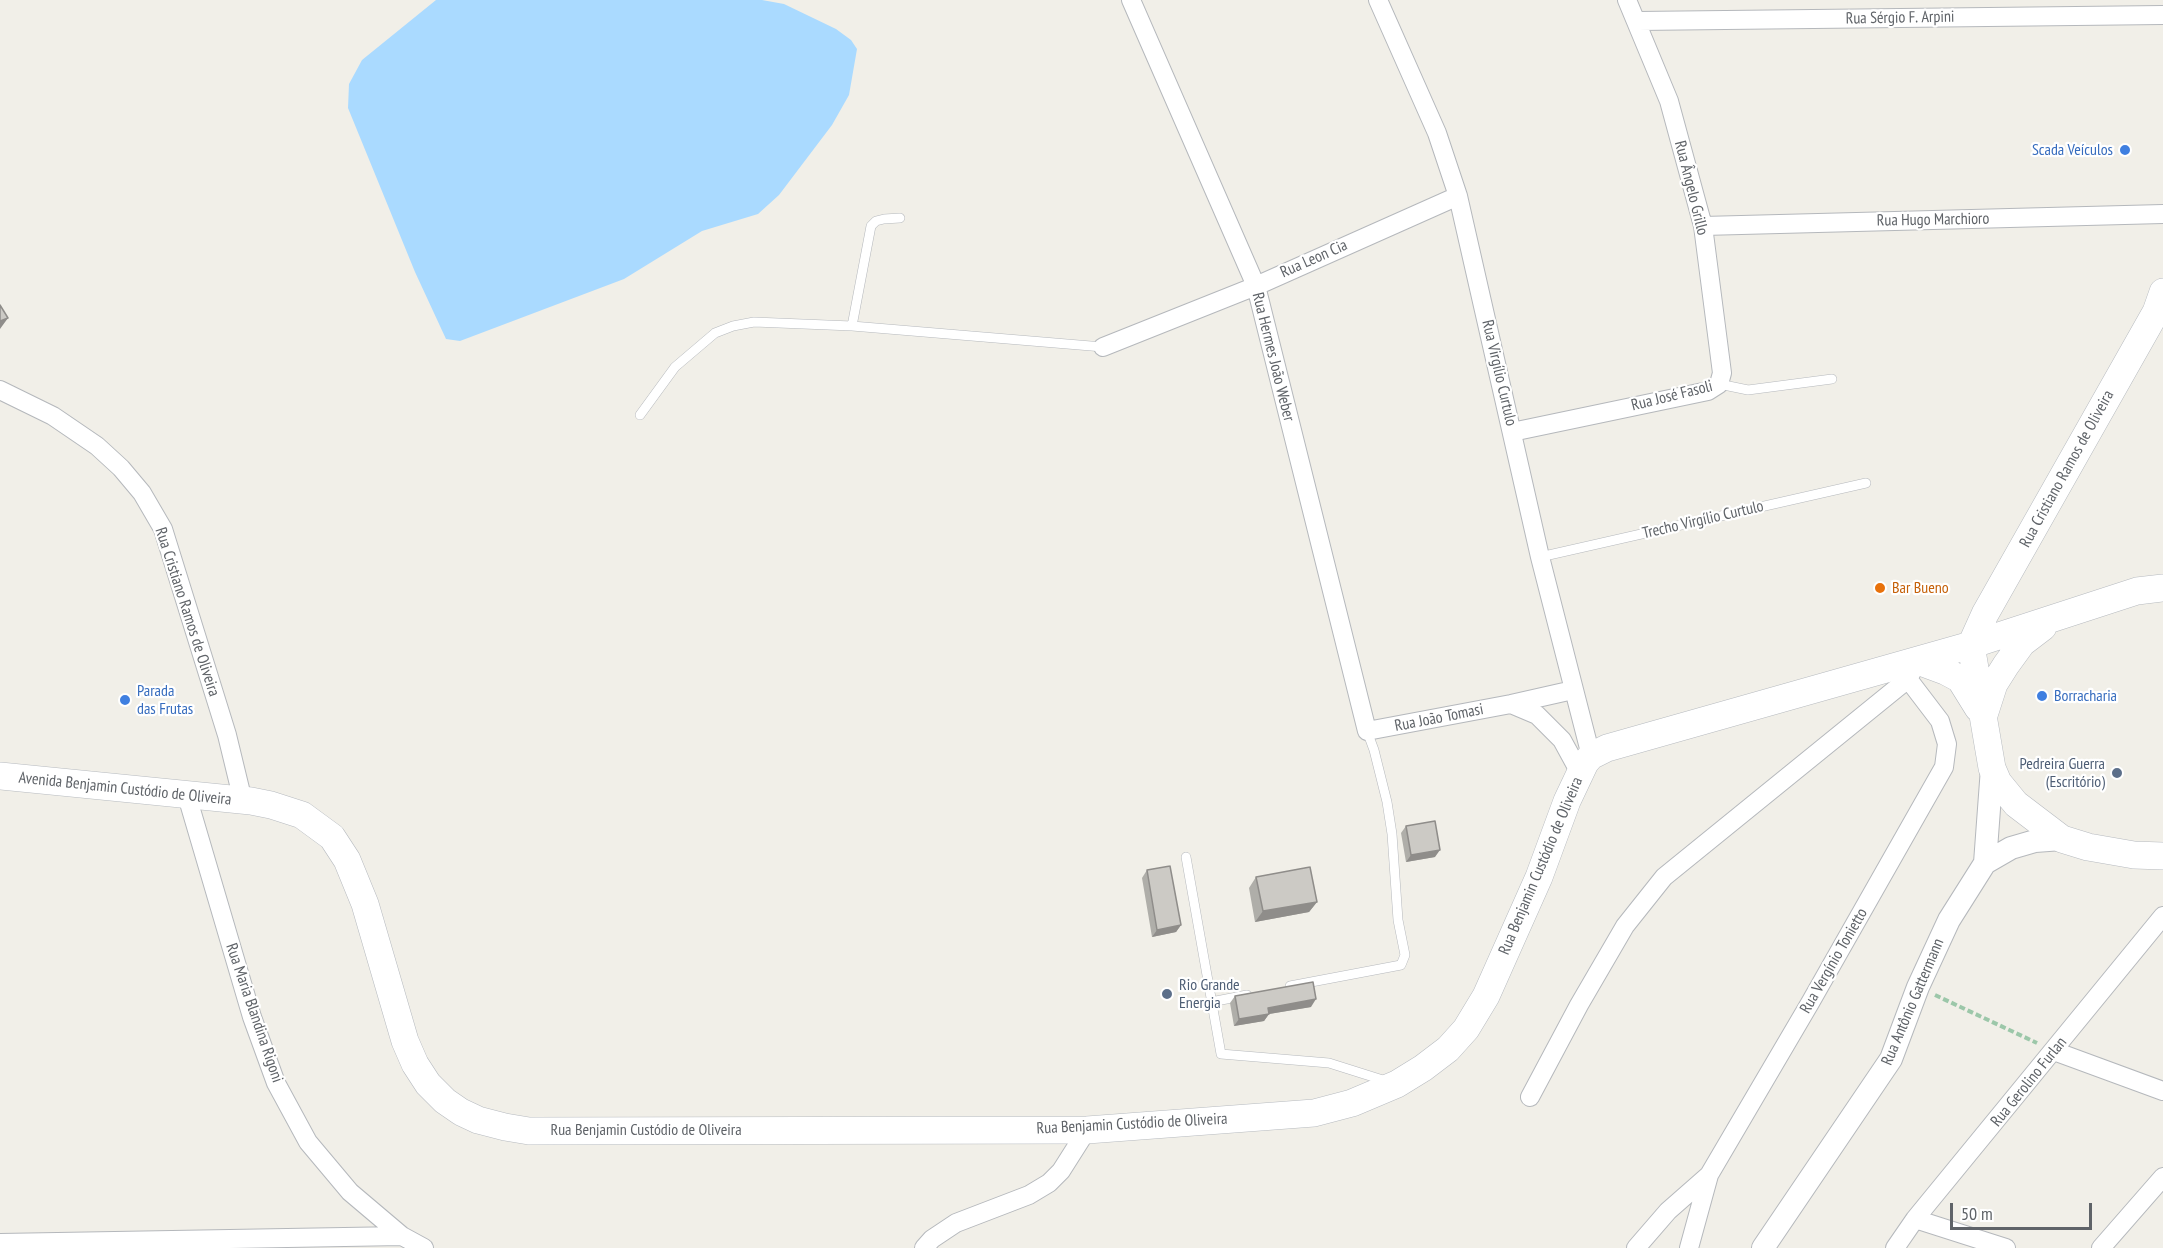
<!DOCTYPE html>
<html>
<head>
<meta charset="utf-8">
<style>
  body { margin:0 }
  #map { position:relative; width:2163px; height:1248px; overflow:hidden; background:#f1efe8; font-family:"PT Sans Narrow",sans-serif }
  canvas { display:block }
  .scale { position:absolute; left:1950px; top:1203px; width:142px; height:27px; box-sizing:border-box; border:3px solid #5f6368; border-top:0; padding-left:8px; font-size:18px; line-height:21px; white-space:nowrap; color:#5f6368; -webkit-text-stroke:4px #fff; paint-order:stroke }
</style>
</head>
<body>
<div id="map">
<canvas width="2163" height="1248"></canvas>
<div class="scale">50 m</div>
</div>
<script>
const g = document.querySelector('canvas').getContext('2d');
g.lineJoin = 'round';
function paint(path, color) { g.fillStyle = color; g.fill(path, 'evenodd'); }
const toPath = rows => new Path2D(rows.map(r => 'M' + r).join(''));
function stroke(path, color, width, dash) { g.strokeStyle = color; g.lineWidth = width; g.lineCap = dash ? 'butt' : 'round'; g.setLineDash(dash || []); g.stroke(path); }
function drawText(font, color, halo, rows, align = 'center') {
  g.font = font + ' "PT Sans Narrow",sans-serif'; g.lineWidth = 4.5; g.setLineDash([]); g.textBaseline = 'middle'; g.strokeStyle = halo; g.fillStyle = color; for (const [text, x, y, turn = 0] of rows) {
    g.save(); g.translate(x, y); g.rotate((+turn || 0) * Math.PI / 180); g.textAlign = isNaN(turn) ? turn : align; if (halo) g.strokeText(text, 0, 0); g.fillText(text, 0, 0); g.restore();
  }
}
const water = toPath([
  [436,0,762,0,784,4,836,29,851,40,857,49,849,95,832,125,779,195,758,214,702,231,624,279,460,341,446,339,415,272,348,108,349,84,362,60]
]);
const path = toPath([
  [1935,995,2037,1043]
]);
const service = toPath([
  [852,326,871,226,876,221,884,219,900,218],
  [1719,384,1748,390,1832,379],
  [640,415,675,367,715,333,733,326,754,322,852,326,1103,347],
  [1540,557,1866,483],
  [1186,857,1221,1054,1329,1063,1386,1081],
  [1290,986,1401,965,1405,955,1398,920,1392,834,1387,802,1374,750,1367,731],
  [1211,1002,1247,995]
]);
const minor = toPath([
  [1131,0,1256,286,1367,731,1511,704,1573,690],
  [1378,0,1437,133,1458,196,1540,557,1591,756],
  [1638,21,2163,15],
  [1703,226,2163,214],
  [1103,347,1256,286,1458,196],
  [0,390,53,416,97,446,121,468,142,493,163,529,227,735,243,801],
  [1512,432,1708,391,1719,384,1722,373,1703,226,1669,101,1627,0],
  [1511,704,1537,715,1562,740,1580,773],
  [187,796,252,1017,276,1083,308,1142,350,1192,402,1236,424,1248],
  [2054,1051,2163,1091],
  [1530,1097,1579,1005,1625,926,1664,877,1908,679,1913,670],
  [1915,1219,2006,1248],
  [0,1243,402,1236],
  [924,1248,932,1239,956,1223,1029,1195,1049,1183,1061,1171,1087,1130],
  [1636,1248,1668,1211,1709,1175],
  [1689,1248,1709,1175,1810,1003,1944,767,1947,744,1940,721,1908,679],
  [1895,1248,1915,1219,2163,916],
  [2101,1248,2163,1177]
]);
const tertiary = toPath([
  [1985,863,2011,848,2035,841,2062,839],
  [1763,1248,1891,1059,1918,987,1949,920,1985,863,1992,768]
]);
const secondary = toPath([
  [1971,645,1985,614,2156,312,2163,292],
  [1971,645,1992,768,1998,782,2016,804,2062,839,2088,847,2134,855,2163,856],
  [1918,661,1945,671,1960,679,1978,708],
  [1984,715,1994,684,2006,665,2022,643,2043,627],
  [0,776,251,801,271,805,302,815,332,837,347,860,365,904,405,1041,415,1064,428,1084,445,1101,461,1112,478,1120,505,1127,529,1131,1087,1130,1314,1113,1352,1103,1397,1084,1423,1068,1448,1049,1466,1029,1486,996,1539,877,1567,801,1585,763,1591,756,1607,748,1971,645,2137,591,2163,588]
]);
const wall = toPath([
  [1406,826,1435,857,1406,862,1401,833],
  [1147,870,1181,925,1176,932,1152,937,1142,878],
  [1256,877,1317,902,1309,912,1255,922,1249,888],
  [1235,996,1311,1007,1269,1014,1264,1021,1234,1026,1230,1003]
]);
const shadedWall = toPath([
  [8,318,0,329,0,321],
  [1440,850,1435,857,1406,862,1411,855],
  [1317,902,1309,912,1255,922,1263,911],
  [1181,925,1176,932,1152,937,1157,930],
  [1316,999,1311,1007,1269,1014,1264,1021,1234,1026,1239,1019,1268,1008]
]);
const building = toPath([
  [0,305,8,318,0,321,0,305],
  [1435,821,1440,850,1411,855,1406,826,1435,821],
  [1170,866,1181,925,1157,930,1147,870,1170,866],
  [1310,867,1317,902,1263,911,1256,877,1310,867],
  [1313,982,1316,999,1268,1008,1269,1014,1239,1019,1235,996,1313,982]
]);
const markers = [
  [2125,150,6,"#3f7fe0"],
  [1880,588,6,"#e8710a"],
  [2042,696,6,"#3f7fe0"],
  [125,700,6,"#3f7fe0"],
  [2117,773,6,"#5c6f8a"],
  [1167,994,6,"#5c6f8a"]
];
const streetNames = [
  ["Rua Sérgio F. Arpini",1900,18,-1],
  ["Rua Ângelo Grillo",1691,188,76],
  ["Rua Hugo Marchioro",1933,220,-1],
  ["Rua Leon Cia",1314,259,-24],
  ["Rua Hermes João Weber",1273,357,76],
  ["Rua Virgílio Curtulo",1499,373,77],
  ["Rua José Fasoli",1672,396,-14],
  ["Rua Cristiano Ramos de Oliveira",2067,469,-61],
  ["Trecho Virgílio Curtulo",1703,520,-13],
  ["Rua Cristiano Ramos de Oliveira",187,612,72],
  ["Rua João Tomasi",1439,718,-11],
  ["Avenida Benjamin Custódio de Oliveira",125,789,6],
  ["Rua Benjamin Custódio de Oliveira",1541,866,-67],
  ["Rua Vergínio Tonietto",1834,961,-60],
  ["Rua Antônio Gattermann",1913,1002,-67],
  ["Rua Maria Blandina Rigoni",254,1013,71],
  ["Rua Gerolino Furlan",2029,1082,-51],
  ["Rua Benjamin Custódio de Oliveira",1132,1124,-3],
  ["Rua Benjamin Custódio de Oliveira",646,1130]
];
const shopNames = [
  ["Scada Veículos",2113,150,"right"],
  ["Parada",137,691],
  ["das Frutas",137,709],
  ["Borracharia",2054,696]
];
const foodNames = [
  ["Bar Bueno",1892,588]
];
const serviceNames = [
  ["Pedreira Guerra",2105,764],
  ["(Escritório)",2105,782],
  ["Rio Grande",1179,985,"left"],
  ["Energia",1179,1003,"left"]
];
paint(water, '#aadaff');
stroke(service, '#b5b8bc', 10);
stroke(minor, '#b5b8bc', 20);
stroke(tertiary, '#b5b8bc', 24);
stroke(secondary, '#b6babf', 28);
stroke(path, '#9cc7a9', 4, [6, 3]);
stroke(service, '#fff', 9);
stroke(minor, '#fff', 18);
stroke(tertiary, '#fff', 22);
stroke(secondary, '#fff', 27);
paint(wall, '#afaea9');
paint(shadedWall, '#8f8d8a');
paint(building, '#cccac5');
stroke(building, '#8f8d8a', 1.5);
for (const [x, y, r, color] of markers) { const dot = new Path2D(); dot.arc(x, y, r, 0, 2 * Math.PI); g.fillStyle = color; g.fill(dot); stroke(dot, '#fff', 2); }
drawText('16px', '#5f6368', '#fff', streetNames);
drawText('16px', '#366cbe', '#fff', shopNames, 'left');
drawText('16px', '#c56008', '#fff', foodNames, 'left');
drawText('16px', '#4e5e75', '#fff', serviceNames, 'right');
</script>
</body>
</html>
